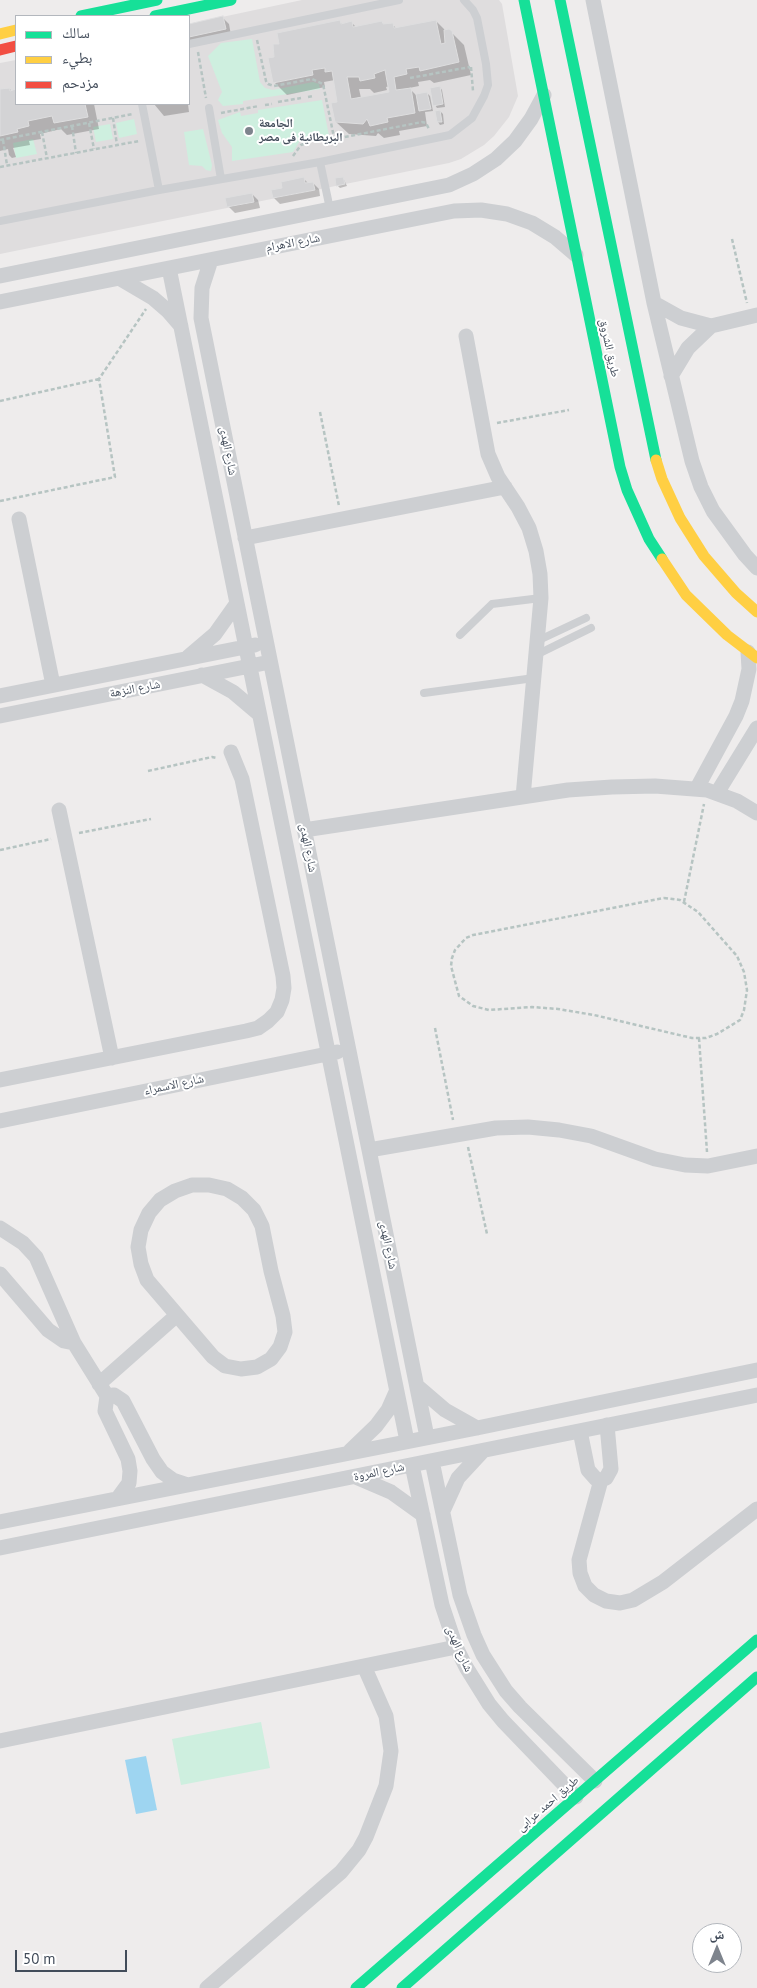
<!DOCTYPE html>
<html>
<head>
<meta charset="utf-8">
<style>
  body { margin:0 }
  #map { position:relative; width:757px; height:1988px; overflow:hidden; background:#eeecec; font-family:"PT Sans","Noto Naskh Arabic",sans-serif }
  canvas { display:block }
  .legend { position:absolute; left:15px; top:15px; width:175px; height:90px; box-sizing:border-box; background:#fff; border:1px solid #b3b7bd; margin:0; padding:6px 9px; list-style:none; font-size:15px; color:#424c5a }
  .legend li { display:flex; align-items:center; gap:10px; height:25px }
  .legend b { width:25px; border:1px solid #b3b7bd }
  .north { position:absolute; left:692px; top:1923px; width:50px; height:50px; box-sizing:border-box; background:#fff; border:1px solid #b3b7bd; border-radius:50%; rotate:0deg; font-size:14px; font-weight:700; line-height:20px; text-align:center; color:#424c5a }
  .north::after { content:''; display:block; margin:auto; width:18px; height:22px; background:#7e848d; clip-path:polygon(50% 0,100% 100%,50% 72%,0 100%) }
  .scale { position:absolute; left:15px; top:1950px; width:112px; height:22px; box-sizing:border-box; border:2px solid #424c5a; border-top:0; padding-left:6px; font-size:15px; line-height:18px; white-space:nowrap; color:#424c5a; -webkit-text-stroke:4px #fff; paint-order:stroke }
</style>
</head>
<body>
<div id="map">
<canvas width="757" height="1988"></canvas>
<ul class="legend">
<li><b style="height:6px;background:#16e098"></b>سالك</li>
<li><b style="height:6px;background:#ffcf43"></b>بطيء</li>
<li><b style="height:6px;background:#f24e42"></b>مزدحم</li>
</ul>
<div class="north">ش</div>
<div class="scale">50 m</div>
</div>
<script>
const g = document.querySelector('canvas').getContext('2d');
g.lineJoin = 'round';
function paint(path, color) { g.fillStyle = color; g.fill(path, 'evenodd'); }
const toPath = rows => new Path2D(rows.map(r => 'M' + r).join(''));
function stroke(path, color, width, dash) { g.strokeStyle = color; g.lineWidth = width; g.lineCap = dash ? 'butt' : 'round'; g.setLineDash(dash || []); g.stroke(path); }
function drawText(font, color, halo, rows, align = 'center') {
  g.font = font + ' "PT Sans","Noto Naskh Arabic",sans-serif'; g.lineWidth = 4; g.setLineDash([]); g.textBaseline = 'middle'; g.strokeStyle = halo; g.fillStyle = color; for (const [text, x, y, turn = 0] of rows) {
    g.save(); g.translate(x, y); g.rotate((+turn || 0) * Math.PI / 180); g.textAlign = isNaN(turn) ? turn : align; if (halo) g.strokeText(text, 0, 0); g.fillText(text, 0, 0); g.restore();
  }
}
const education = toPath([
  [302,0,499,0,502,4,518,96,509,117,494,136,484,145,461,159,449,163,0,254,0,63,16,60,16,104,189,104,189,24]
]);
const green = toPath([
  [252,39,260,82,265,88,273,90,313,82,319,84,320,89,243,101,243,104,223,106,218,100,222,92,208,56,221,43],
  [322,100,329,136,306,138,299,142,293,152,232,161,232,147,222,133,218,120,240,112,241,116,258,113,258,110],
  [134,119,137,134,119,138,116,123],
  [110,124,113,139,96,142,93,127],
  [203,129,212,165,211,171,206,170,202,166,189,165,184,132],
  [33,139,37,154,16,158,13,143],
  [261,1722,270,1768,181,1785,172,1739]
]);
const water = toPath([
  [146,1756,157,1810,136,1814,125,1760]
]);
const shadow = toPath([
  [223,18,229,24,231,35,189,41,189,25],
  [436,21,446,31,451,32,464,45,471,75,434,83,430,80,418,82,419,86,409,88,416,95,427,93,430,96,433,111,425,112,427,126,399,131,400,135,384,138,378,133,376,136,349,134,336,122,339,103,335,80,324,82,325,87,287,95,274,82,275,58,281,45,340,22,343,25,352,23,357,28,382,22,384,25,392,24,397,29],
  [390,86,391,93,361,98,359,89,370,89,374,93,387,90,386,87],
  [440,87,442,90,445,107,437,108,435,105],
  [10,89,12,91,16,91,16,104,94,104,99,129,67,135,61,129,40,134,41,139,29,141,30,145,13,148,16,157,12,158,9,155,8,149,0,151,0,91],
  [154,104,188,104,189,112,164,116],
  [440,111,443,114,444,124,440,125,438,122],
  [303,178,309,184,313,183,319,189,320,196,280,204,274,198,283,189],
  [343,178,347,186,340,188,337,185],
  [252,194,258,200,260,208,235,213,229,207]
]);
const building = toPath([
  [223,16,226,29,189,37,189,24,223,16],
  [340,20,341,24,352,21,353,27,382,21,383,24,393,23,394,28,436,20,441,44,445,43,444,30,449,29,452,31,459,62,420,71,419,67,406,69,407,74,394,77,396,90,411,88,415,113,387,118,388,122,370,126,367,119,363,124,335,122,331,103,337,102,332,71,325,72,325,68,312,70,313,75,273,83,268,58,274,57,273,44,279,44,277,33,340,20],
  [385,70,389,92,351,99,347,77,359,77,360,81,375,78,374,74,385,70],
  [440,86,443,104,433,106,430,88,440,86],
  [10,88,10,91,16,89,16,104,85,104,88,117,54,123,52,116,28,121,29,126,17,129,18,132,0,136,0,89,10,88],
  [427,92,431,109,419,111,416,94,427,92],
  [440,110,442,122,437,122,435,111,440,110],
  [304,177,305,183,313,182,315,190,273,198,271,190,282,188,281,182,304,177],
  [343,177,345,184,336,186,335,178,343,177],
  [252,193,254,202,227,207,225,198,252,193]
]);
const path = toPath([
  [257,40,266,81,268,84,274,86,312,79,323,84,336,147],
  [198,52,206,98],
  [471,67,473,91],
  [410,78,470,67],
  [308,97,313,96],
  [278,102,301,98],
  [265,105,272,104],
  [221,113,259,106],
  [113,118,117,145],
  [89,123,94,149],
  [72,126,76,153],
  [42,132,47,158],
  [0,140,133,114],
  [3,140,7,165],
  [293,156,301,145,314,140,335,139,422,122,426,123,429,129],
  [0,167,139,141],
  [732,239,747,303],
  [0,401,99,379],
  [320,412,339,506],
  [497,423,569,410],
  [0,501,115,477,99,379,146,309],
  [148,771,212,757,217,758],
  [79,833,151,819],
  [0,850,51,839],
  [664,898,680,900,698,912,737,956,744,972,747,990,744,1010,740,1020,717,1034,706,1038,692,1038,594,1015,558,1009,532,1007,489,1010,473,1006,459,996,451,966,452,958,455,950,466,938,473,935,664,898],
  [684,902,704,804],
  [435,1028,453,1120],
  [699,1038,707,1152],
  [468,1147,487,1234]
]);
const lane = toPath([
  [189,44,399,0],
  [142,104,159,190],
  [209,108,221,179],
  [320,162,330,209],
  [0,221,159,190,320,162,450,135,472,118,484,96,488,85,486,64,477,18,473,10,464,0],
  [460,635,492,604,541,598],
  [537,641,586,618],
  [536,655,591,628],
  [424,693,534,678]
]);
const street = toPath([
  [593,0,654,303,692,461,701,487,713,511,745,555,757,568],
  [211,260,202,288,201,318,427,1437],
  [169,268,407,1441],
  [0,276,449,185,473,174,496,159,515,141,531,119,544,95],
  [119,278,153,298,168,311,181,326],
  [0,302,454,211,481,210,507,214,532,223,555,237,576,255],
  [654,303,681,318,711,326,757,315],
  [466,336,488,454,498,477,518,507,529,528,536,551,540,574,541,598,523,797],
  [671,376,688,348,711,326],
  [19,519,53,685],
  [245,538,505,487],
  [188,657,215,634,237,603],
  [202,675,233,692,259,714],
  [0,696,255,645],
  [0,716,270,662],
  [697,788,736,716,742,701,749,669,748,652],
  [717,793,757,728],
  [59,810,112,1058],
  [304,830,568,790,612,787,655,786,707,790,737,801,757,813],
  [0,1080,246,1031,258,1028,268,1021,277,1012,282,1000,284,988,283,976,242,779,231,752],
  [0,1121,337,1052],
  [369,1150,496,1128,528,1127,559,1130,591,1136,655,1159,685,1165,708,1166,757,1156],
  [192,1185,209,1185,227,1189,242,1198,254,1210,262,1226,271,1271,283,1316,285,1332,280,1347,271,1359,257,1367,241,1369,225,1366,213,1357,147,1280,141,1264,138,1247,141,1230,149,1213,160,1200,175,1191,192,1185],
  [0,1228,23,1243,36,1257,74,1343,107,1396,105,1411,128,1459,130,1471,129,1483,118,1498],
  [0,1274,48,1330,64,1341,74,1343],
  [99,1384,177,1315],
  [417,1386,445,1410,477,1428],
  [107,1396,114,1395,123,1401,153,1459,162,1472,173,1480,185,1484],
  [607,1425,611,1469,606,1478,601,1480,579,1560,580,1573,585,1586,594,1595,606,1601,620,1603,633,1600,663,1582,757,1509],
  [580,1431,588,1470,596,1479,601,1480],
  [350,1451,376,1426,388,1410,396,1392],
  [432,1461,460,1595,474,1635,483,1655,506,1691,520,1707,595,1781],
  [412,1465,442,1605,456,1647,466,1667,489,1704,503,1721,576,1797],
  [356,1477,391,1492,423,1515],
  [443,1511,458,1478,483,1451],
  [0,1522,477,1428,757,1370],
  [0,1548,757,1395],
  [0,1741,456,1647],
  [207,1988,341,1872,359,1850,366,1837,386,1786,391,1751,386,1716,364,1666]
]);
const fast = toPath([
  [524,0,620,467,627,490,649,539,662,559],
  [560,0,656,460],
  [81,16,157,0],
  [155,16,231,0],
  [356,1988,757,1640],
  [402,1988,757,1677]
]);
const slow = toPath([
  [0,34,16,30],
  [656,460,662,479,680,518,704,556,736,593,757,612],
  [662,559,686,595,727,635,757,658]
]);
const jam = toPath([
  [0,50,16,46]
]);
const markers = [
  [249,131,5,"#7e848d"]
];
const poiNames = [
  ["الجامعة",259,124],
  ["البريطانية فى مصر",259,138]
];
const streetNames = [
  ["شارع الاهرام",293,243,-11],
  ["طريق الشروق",609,348,78],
  ["شارع الهدى",228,451,79],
  ["شارع النزهة",135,689,-11],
  ["شارع الهدى",308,848,79],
  ["شارع الاسمراء",174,1085,-12],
  ["شارع الهدى",388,1245,78],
  ["شارع المروة",379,1472,-12],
  ["شارع الهدى",459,1649,66],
  ["طريق احمد عرابى",548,1804,-41]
];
paint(education, '#dfddde');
paint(green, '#ceefdf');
paint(water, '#9ed5f1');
paint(shadow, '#0003');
paint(building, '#d3d3d5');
stroke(building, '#dededf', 1);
stroke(path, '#b6c4c2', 2.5, [4, 2.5]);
stroke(lane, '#cdcfd2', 8);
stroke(street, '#cdcfd2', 15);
stroke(fast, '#16e098', 11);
stroke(slow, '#ffcf43', 11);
stroke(jam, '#f24e42', 11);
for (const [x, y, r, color] of markers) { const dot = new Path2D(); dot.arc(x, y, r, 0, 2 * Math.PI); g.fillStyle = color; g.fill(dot); stroke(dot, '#fff', 2); }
drawText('bold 12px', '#424c5a', '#fff', poiNames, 'left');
drawText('12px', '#424c5a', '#fff', streetNames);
</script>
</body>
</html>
